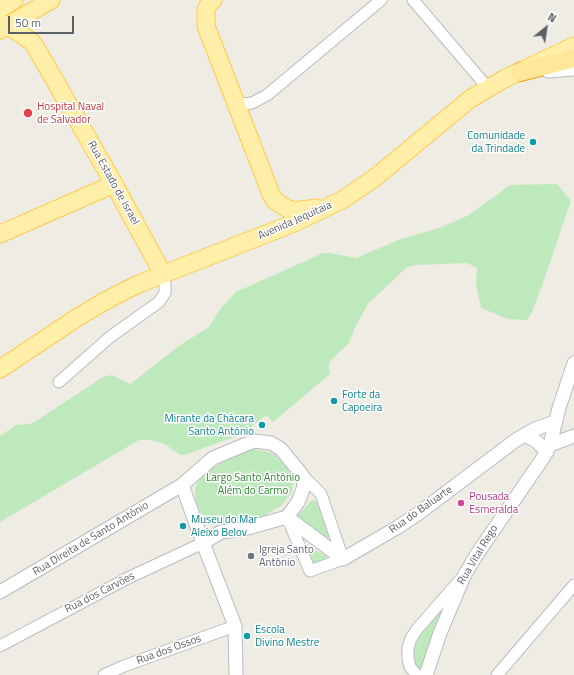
<!DOCTYPE html>
<html>
<head>
<meta charset="utf-8">
<style>
  body { margin:0 }
  #map { position:relative; width:574px; height:675px; overflow:hidden; background:#efece3; font-family:"Titillium Web",sans-serif }
  canvas { display:block }
  .north { position:absolute; left:526px; top:8px; width:40px; height:40px; -webkit-text-stroke:3px #fff; paint-order:stroke; rotate:30deg; font-size:11px; font-weight:700; line-height:16px; text-align:center; color:#5b6065 }
  .north::after { content:''; display:block; margin:auto; width:14px; height:18px; background:#5b6065; clip-path:polygon(50% 0,100% 100%,50% 72%,0 100%) }
  .scale { position:absolute; left:8px; top:16px; width:66px; height:18px; box-sizing:border-box; border:2px solid #5b6065; border-top:0; padding-left:5px; font-size:12px; line-height:14px; white-space:nowrap; color:#5b6065; -webkit-text-stroke:3px #fff; paint-order:stroke }
</style>
</head>
<body>
<div id="map">
<canvas width="574" height="675"></canvas>
<div class="north">N</div>
<div class="scale">50 m</div>
</div>
<script>
const g = document.querySelector('canvas').getContext('2d');
g.lineJoin = 'round';
function paint(path, color) { g.fillStyle = color; g.fill(path, 'evenodd'); }
const toPath = rows => new Path2D(rows.map(r => 'M' + r).join(''));
function stroke(path, color, width, dash) { g.strokeStyle = color; g.lineWidth = width; g.lineCap = dash ? 'butt' : 'round'; g.setLineDash(dash || []); g.stroke(path); }
function drawText(font, color, halo, rows, align = 'center') {
  g.font = font + ' "Titillium Web",sans-serif'; g.lineWidth = 3; g.setLineDash([]); g.textBaseline = 'middle'; g.strokeStyle = halo; g.fillStyle = color; for (const [text, x, y, turn = 0] of rows) {
    g.save(); g.translate(x, y); g.rotate((+turn || 0) * Math.PI / 180); g.textAlign = isNaN(turn) ? turn : align; if (halo) g.strokeText(text, 0, 0); g.fillText(text, 0, 0); g.restore();
  }
}
const green = toPath([
  [557,184,571,201,545,277,532,312,527,320,508,319,481,308,476,284,477,268,467,263,418,265,407,267,368,304,356,325,349,343,329,362,329,369,330,374,273,422,266,415,251,427,254,430,184,455,180,455,165,444,151,440,139,440,0,522,0,436,16,425,30,424,36,421,103,377,112,375,130,384,179,346,209,327,221,308,236,292,323,253,330,253,356,258,401,239,439,228,469,215,510,185],
  [255,449,269,452,279,457,287,467,292,477,293,485,292,492,281,506,267,514,249,521,237,524,224,524,209,519,201,513,196,503,195,495,195,488,199,480,212,468,225,461,243,452],
  [312,500,316,501,330,536,326,539,298,518,298,515],
  [309,547,326,556,327,559,314,565,311,564,305,549],
  [442,607,422,673,415,666,413,651,420,634]
]);
const minor = toPath([
  [413,0,488,88],
  [236,102,243,104,252,103,267,95,381,0],
  [59,382,110,337,159,302,165,293,165,284,163,274],
  [287,517,310,571,343,559,321,494,302,475],
  [0,646,128,578,203,543],
  [104,675,124,666,235,626],
  [417,675,410,667,408,658,408,648,411,638,418,628,461,579],
  [497,675,574,585]
]);
const tertiary = toPath([
  [548,71,574,69],
  [525,435,536,441,547,452],
  [550,445,574,436],
  [182,485,203,543,235,626,236,675],
  [287,517,343,559,398,527,419,513,516,440,535,429,555,422],
  [0,592,182,485,213,458,254,441,271,443,281,449,302,475,304,486,302,492,298,502,287,517,244,529,221,532,203,543],
  [426,675,440,633,464,576,477,554,543,458,550,445,559,408,574,363]
]);
const primary = toPath([
  [213,0,209,4,206,10,206,26,271,194,275,201,288,209,295,211,316,208],
  [0,9,14,0],
  [0,23,7,26,21,34,32,42,39,53,114,184,163,274],
  [0,30,51,0],
  [0,234,114,184],
  [0,369,78,317,105,301,136,285,294,223,344,199,377,176,470,99,504,79,574,46]
]);
const trunk = toPath([
  [520,72,574,58]
]);
const markers = [
  [28,113,5,"#e0444e"],
  [533,142,4,"#0f9aa8"],
  [334,401,4,"#0f9aa8"],
  [262,425,4,"#0f9aa8"],
  [461,503,4,"#d1479c"],
  [183,526,4,"#0f9aa8"],
  [251,556,4,"#6b7280"],
  [247,636,4,"#0f9aa8"]
];
const healthNames = [
  ["Hospital Naval",37,107],
  ["de Salvador",37,120]
];
const cultureNames = [
  ["Comunidade",525,136,"right"],
  ["da Trindade",525,149,"right"],
  ["Forte da",342,395],
  ["Capoeira",342,408],
  ["Mirante da Chácara",254,419,"right"],
  ["Santo Antônio",254,432,"right"],
  ["Museu do Mar",191,520],
  ["Aleixo Belov",191,533],
  ["Escola",255,630],
  ["Divino Mestre",255,643]
];
const streetNames = [
  ["Rua Estado de Israel",113,183,61],
  ["Avenida Jequitaia",295,221,-24],
  ["Rua do Baluarte",421,510,-35],
  ["Rua Direita de Santo Antônio",91,539,-31],
  ["Rua Vital Rego",478,555,-59],
  ["Rua dos Carvões",100,593,-27],
  ["Rua dos Ossos",169,650,-20]
];
const parkNames = [
  ["Largo Santo Antônio",253,478],
  ["Além do Carmo",253,491]
];
const hotelNames = [
  ["Pousada",469,497],
  ["Esmeralda",469,510]
];
const worshipNames = [
  ["Igreja Santo",259,550],
  ["Antônio",259,563]
];
paint(green, '#bee9bd');
stroke(minor, '#b8bbc0', 13);
stroke(tertiary, '#b8bbc0', 15);
stroke(primary, '#ffc94c', 19);
stroke(trunk, '#f2a100', 20);
stroke(minor, '#fff', 11);
stroke(tertiary, '#fff', 13);
stroke(primary, '#ffefa8', 17);
stroke(trunk, '#ffe799', 18);
for (const [x, y, r, color] of markers) { const dot = new Path2D(); dot.arc(x, y, r, 0, 2 * Math.PI); g.fillStyle = color; g.fill(dot); stroke(dot, '#fff', 1.5); }
drawText('11px', '#be3a42', '#fff', healthNames, 'left');
drawText('11px', '#0d838f', '#fff', cultureNames, 'left');
drawText('11px', '#5b6065', '#fff', streetNames);
drawText('11px', '#2b842e', '#fff', parkNames);
drawText('11px', '#b23c85', '#fff', hotelNames, 'left');
drawText('11px', '#5b616d', '#fff', worshipNames, 'left');
</script>
</body>
</html>
